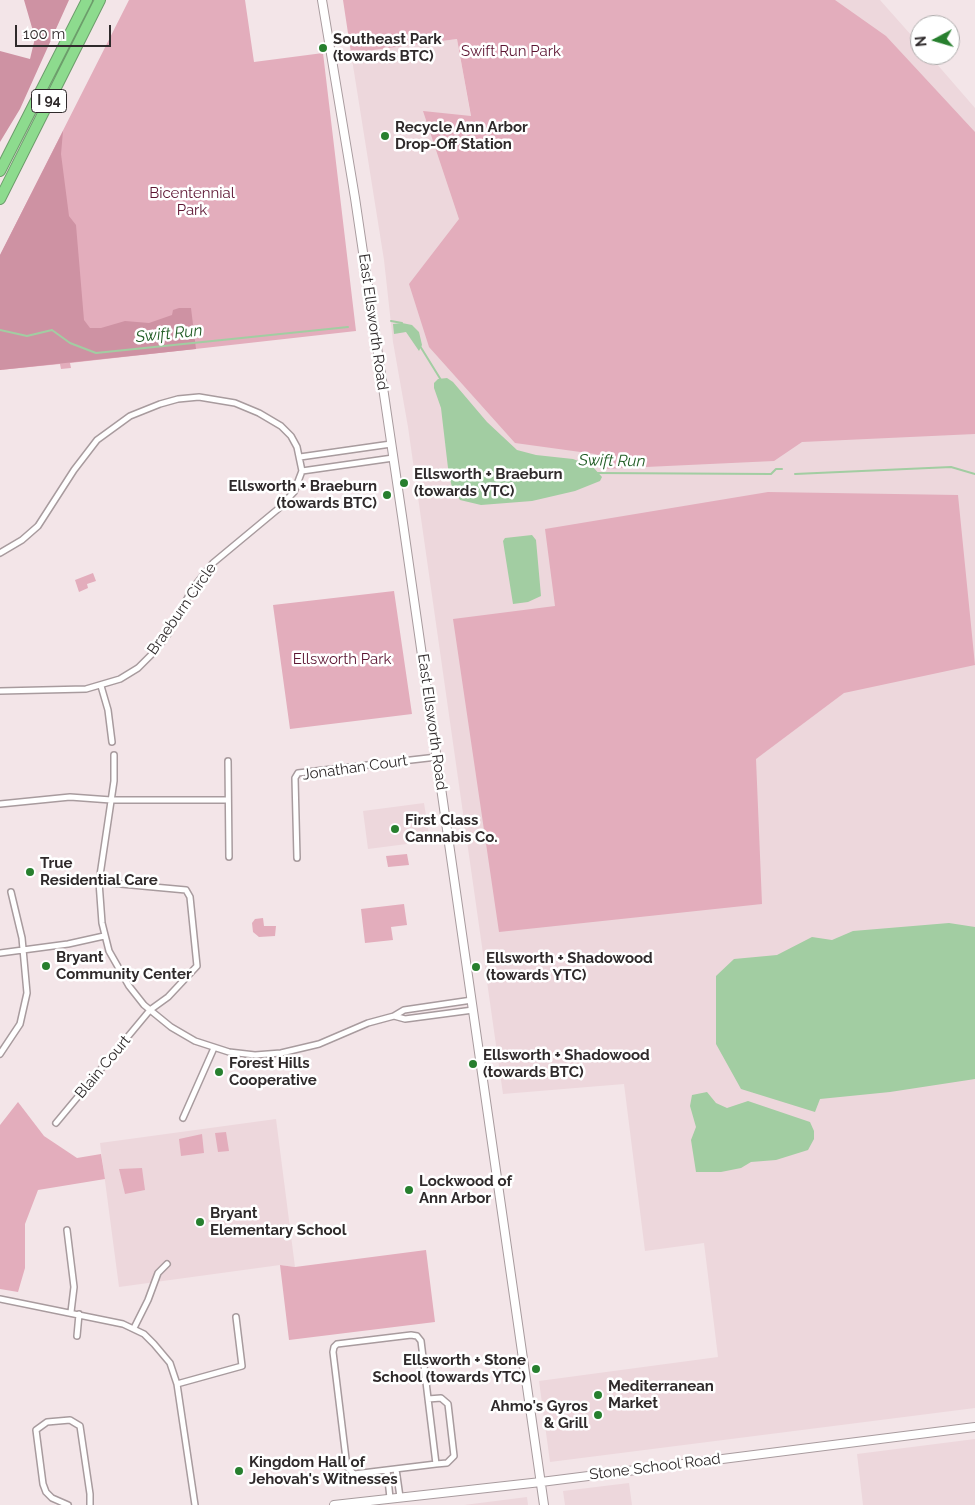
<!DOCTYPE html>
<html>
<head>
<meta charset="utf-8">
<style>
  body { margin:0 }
  #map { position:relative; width:975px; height:1505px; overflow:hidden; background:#f3e5e8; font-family:Raleway,sans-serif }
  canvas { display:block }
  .north { position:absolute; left:910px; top:15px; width:50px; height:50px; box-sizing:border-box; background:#fff; border:1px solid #acaaaa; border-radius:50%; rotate:264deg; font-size:14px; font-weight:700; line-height:20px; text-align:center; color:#2f2a2b }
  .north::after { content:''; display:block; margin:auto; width:18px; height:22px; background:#277f2e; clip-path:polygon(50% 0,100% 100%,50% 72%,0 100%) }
  .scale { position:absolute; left:15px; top:25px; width:96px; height:22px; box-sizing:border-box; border:2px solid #2f2a2b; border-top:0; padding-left:6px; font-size:15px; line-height:18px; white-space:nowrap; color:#2f2a2b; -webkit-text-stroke:4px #fff; paint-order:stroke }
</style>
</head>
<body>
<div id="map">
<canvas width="975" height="1505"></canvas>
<div class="north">N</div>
<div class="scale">100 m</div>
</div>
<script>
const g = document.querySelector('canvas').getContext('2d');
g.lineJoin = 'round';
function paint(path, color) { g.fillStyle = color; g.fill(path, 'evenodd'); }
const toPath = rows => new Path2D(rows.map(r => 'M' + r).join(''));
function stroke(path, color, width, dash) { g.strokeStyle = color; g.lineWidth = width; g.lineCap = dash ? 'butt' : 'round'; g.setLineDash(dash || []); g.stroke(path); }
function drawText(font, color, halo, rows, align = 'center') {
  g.font = font + ' Raleway,sans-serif'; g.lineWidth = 5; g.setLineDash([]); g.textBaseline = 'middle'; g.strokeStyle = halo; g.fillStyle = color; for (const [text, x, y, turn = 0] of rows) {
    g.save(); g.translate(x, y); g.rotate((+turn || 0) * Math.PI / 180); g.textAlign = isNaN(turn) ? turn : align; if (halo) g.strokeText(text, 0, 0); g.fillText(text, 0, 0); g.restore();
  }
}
const built = toPath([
  [633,0,880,0,920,45,920,55,929,55,975,108,975,1408,550,1462,539,1381,718,1357,704,1243,645,1251,624,1084,503,1094,408,427,393,342,384,260,351,53,457,39,474,134],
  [424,803,430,841,368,849,363,811],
  [276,1119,295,1267,280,1265,119,1287,100,1143],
  [975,1439,975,1505,863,1505,857,1454],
  [629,1483,632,1505,565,1505,563,1491],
  [527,1497,528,1505,464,1505]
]);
const green = toPath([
  [129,0,245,0,254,62,323,53,356,331,70,363,71,368,61,369,60,364,0,370,0,255],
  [343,0,835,0,886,36,975,132,975,434,802,442,774,461,603,469,595,454,515,443,429,347,409,284,459,219,423,111,471,116,457,39,351,53],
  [768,492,958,495,975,665,844,693,756,759,762,904,499,932,453,619,555,606,545,529],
  [93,573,96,581,87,584,88,588,79,592,75,580],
  [394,591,412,714,290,729,273,605],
  [407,854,409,865,388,867,386,856],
  [404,904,407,925,391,927,393,940,365,943,361,909],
  [263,918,264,926,276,926,275,936,259,937,253,932,252,923,255,919],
  [18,1102,44,1136,77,1158,101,1154,105,1179,38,1190,25,1224,25,1268,18,1292,0,1289,0,1125],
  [226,1132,229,1151,218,1152,215,1133],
  [202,1134,204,1153,181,1156,179,1139],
  [142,1168,145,1190,125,1194,119,1169],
  [426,1250,435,1322,289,1340,280,1265,295,1267]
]);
const forest = toPath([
  [24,0,69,0,20,109,0,142,0,51,30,59,35,38],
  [63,131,61,154,69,216,76,225,84,320,90,328,101,328,125,321,149,323,172,315,173,310,179,308,191,308,196,349,0,370,0,255]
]);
const water = toPath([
  [402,323,412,325,419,332,422,345,419,351,406,332,394,334,393,324],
  [447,378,453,382,487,422,517,450,536,455,573,459,592,466,602,477,600,481,575,491,532,501,481,505,460,500,452,488,448,468,441,408,434,388,434,383,438,379],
  [532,535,536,540,541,596,528,602,513,604,503,541,505,538],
  [949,923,975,927,975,1079,890,1092,820,1099,815,1112,741,1089,716,1044,716,976,734,959,777,955,812,937,832,940,853,931],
  [707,1092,716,1103,727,1108,748,1101,810,1122,814,1131,814,1139,808,1150,776,1160,751,1162,741,1168,721,1172,696,1172,691,1140,696,1127,690,1106,692,1095]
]);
const stream = toPath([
  [391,321,402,323],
  [0,330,27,336,52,330,70,343,96,353,348,327],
  [420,346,441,380],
  [596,473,771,474,776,469,782,469],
  [795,474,951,467,975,474]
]);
const street = toPath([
  [300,457,391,444],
  [302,471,393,458],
  [0,553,22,540,38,526,74,470,97,440,130,416,160,404,178,399,199,397,235,403,259,413,281,426,291,436,297,447,302,471,294,492,278,509,213,563,193,588,168,634,155,651,138,668,120,679,86,689,0,691],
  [101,686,108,710,112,742],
  [114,755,114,781,99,882,102,923,109,951,129,986,144,1005,171,1027,195,1041,229,1052,255,1055,281,1053,319,1044,368,1023,394,1016,404,1010,472,1000],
  [228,761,229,857],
  [0,804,70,797,111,800,228,800],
  [297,858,295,778,298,773,437,757],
  [0,953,68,944,104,936],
  [394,1016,405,1019,473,1010],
  [0,1054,20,1024,27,993,22,938,11,892],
  [183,1118,214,1048],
  [56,1123,150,1010,168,997,197,966,190,897,186,890,99,882],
  [67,1230,74,1287,71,1312],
  [0,1299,123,1324,144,1334,154,1344,170,1363,177,1384,195,1505],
  [134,1328,148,1300,158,1273,167,1264],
  [411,1335,417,1336,421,1341,436,1464,354,1474,347,1467,333,1352,334,1347,337,1344,411,1335],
  [77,1336,79,1314],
  [177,1384,242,1366,236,1317],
  [428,1399,441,1398,448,1404,454,1456,447,1463,436,1464],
  [396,1469,400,1497],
  [387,1470,390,1498],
  [68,1505,52,1498,46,1492,43,1484,36,1430,47,1422,70,1420,80,1426,90,1494,90,1505]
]);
const secondary = toPath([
  [322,0,355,198,402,516,544,1505],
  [334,1505,541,1482,975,1427]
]);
const highway = toPath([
  [0,171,87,0],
  [0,199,100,0]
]);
const markers = [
  [323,48,5,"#277f2e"],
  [385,136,5,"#277f2e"],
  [404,483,5,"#277f2e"],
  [387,495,5,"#277f2e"],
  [395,829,5,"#277f2e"],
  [30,872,5,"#277f2e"],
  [46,966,5,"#277f2e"],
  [476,967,5,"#277f2e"],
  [473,1064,5,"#277f2e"],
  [219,1072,5,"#277f2e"],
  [409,1190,5,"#277f2e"],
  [200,1222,5,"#277f2e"],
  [536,1369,5,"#277f2e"],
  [598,1395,5,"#277f2e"],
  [598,1415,5,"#277f2e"],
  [239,1471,5,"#277f2e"]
];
const shields = [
  [49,101,35]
];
const shieldNames = [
  ["I 94",49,101]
];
const poiNames = [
  ["Southeast Park",333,39],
  ["(towards BTC)",333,56],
  ["Recycle Ann Arbor",395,127],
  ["Drop-Off Station",395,144],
  ["Ellsworth + Braeburn",414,474],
  ["(towards YTC)",414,491],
  ["Ellsworth + Braeburn",377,486,"right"],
  ["(towards BTC)",377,503,"right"],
  ["First Class",405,820],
  ["Cannabis Co.",405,837],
  ["True",40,863],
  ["Residential Care",40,880],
  ["Bryant",56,957],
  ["Community Center",56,974],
  ["Ellsworth + Shadowood",486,958],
  ["(towards YTC)",486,975],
  ["Ellsworth + Shadowood",483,1055],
  ["(towards BTC)",483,1072],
  ["Forest Hills",229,1063],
  ["Cooperative",229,1080],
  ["Lockwood of",419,1181],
  ["Ann Arbor",419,1198],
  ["Bryant",210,1213],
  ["Elementary School",210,1230],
  ["Ellsworth + Stone",526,1360,"right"],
  ["School (towards YTC)",526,1377,"right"],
  ["Mediterranean",608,1386],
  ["Market",608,1403],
  ["Ahmo's Gyros",588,1406,"right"],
  ["& Grill",588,1423,"right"],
  ["Kingdom Hall of",249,1462],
  ["Jehovah's Witnesses",249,1479]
];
const parkNames = [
  ["Swift Run Park",511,51],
  ["Bicentennial",192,193],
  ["Park",192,210],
  ["Ellsworth Park",342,659]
];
const streetNames = [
  ["East Ellsworth Road",373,322,82],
  ["Braeburn Circle",182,609,-55],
  ["East Ellsworth Road",432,722,82],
  ["Jonathan Court",355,768,-8],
  ["Blain Court",103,1067,-50],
  ["Stone School Road",655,1467,-7]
];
const waterNames = [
  ["Swift Run",169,334,-6],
  ["Swift Run",612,461,1]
];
paint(built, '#edd7dc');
paint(green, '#e3adbc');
paint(forest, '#ce92a3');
paint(water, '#a2cda2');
stroke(stream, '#a2cda2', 2);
stroke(street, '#a89b9e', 8);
stroke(secondary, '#a89b9e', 10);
stroke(highway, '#6c9d6b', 12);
stroke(street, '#fff', 5);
stroke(secondary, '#fff', 8);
stroke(highway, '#8ddb8e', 10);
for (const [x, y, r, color] of markers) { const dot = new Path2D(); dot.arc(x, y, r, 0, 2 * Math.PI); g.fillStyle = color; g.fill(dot); stroke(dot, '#fff', 2); }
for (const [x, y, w] of shields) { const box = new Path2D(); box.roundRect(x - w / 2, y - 11.5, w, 23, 4); g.fillStyle = '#fff'; g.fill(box); stroke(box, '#2f2a2b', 1); }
drawText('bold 14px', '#2f2a2b', null, shieldNames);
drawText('bold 15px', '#2f2a2b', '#fff', poiNames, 'left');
drawText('15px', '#5d1633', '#fff', parkNames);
drawText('15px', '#2f2a2b', '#fff', streetNames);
drawText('italic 16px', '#205c24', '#fff', waterNames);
</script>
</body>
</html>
